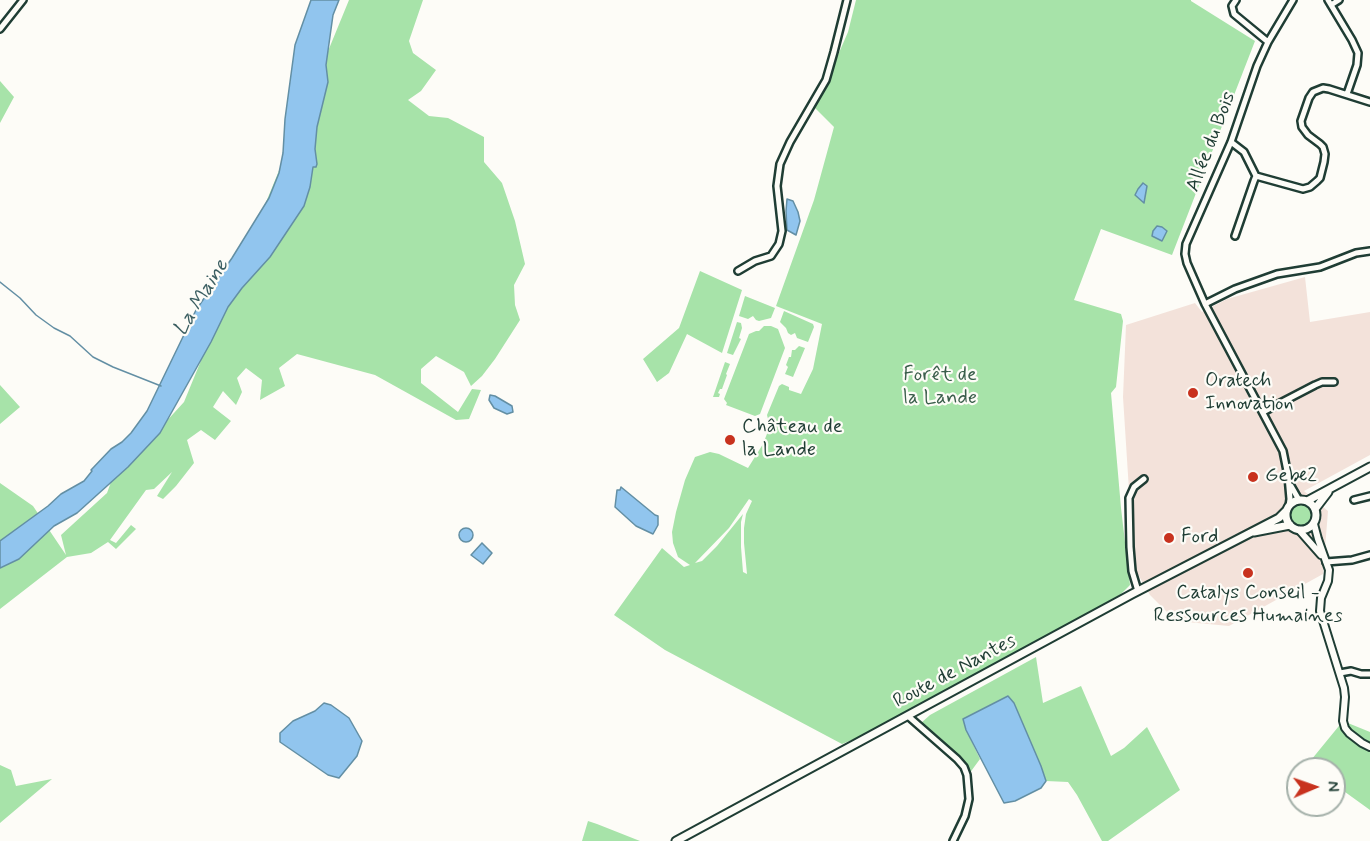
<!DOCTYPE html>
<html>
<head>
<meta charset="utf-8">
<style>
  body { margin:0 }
  #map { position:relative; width:1370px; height:841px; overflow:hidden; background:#fdfcf7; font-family:Mynerve,sans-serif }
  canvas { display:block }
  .north { position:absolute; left:1286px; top:757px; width:60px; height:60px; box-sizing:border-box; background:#fdfcf7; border:2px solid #a4b0a9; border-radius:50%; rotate:88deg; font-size:16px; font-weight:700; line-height:24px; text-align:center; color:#1f3d34 }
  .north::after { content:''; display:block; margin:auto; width:21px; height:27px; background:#c8321e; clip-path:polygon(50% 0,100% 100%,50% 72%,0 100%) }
</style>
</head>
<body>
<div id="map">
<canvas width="1370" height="841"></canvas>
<div class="north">N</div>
</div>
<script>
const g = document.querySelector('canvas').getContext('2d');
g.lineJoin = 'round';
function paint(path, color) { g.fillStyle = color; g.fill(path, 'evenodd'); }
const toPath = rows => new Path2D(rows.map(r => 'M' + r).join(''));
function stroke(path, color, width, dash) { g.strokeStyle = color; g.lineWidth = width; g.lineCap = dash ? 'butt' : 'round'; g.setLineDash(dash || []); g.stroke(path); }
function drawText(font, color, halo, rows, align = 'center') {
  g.font = font + ' Mynerve,sans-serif'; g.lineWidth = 4.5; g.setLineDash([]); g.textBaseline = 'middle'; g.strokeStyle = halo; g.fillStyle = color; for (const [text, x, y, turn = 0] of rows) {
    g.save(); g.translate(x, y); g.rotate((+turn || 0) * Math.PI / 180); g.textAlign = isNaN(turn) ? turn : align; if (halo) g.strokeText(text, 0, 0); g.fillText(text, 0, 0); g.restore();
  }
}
const built = toPath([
  [1305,277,1310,322,1370,312,1370,455,1304,491,1328,511,1323,574,1229,626,1176,621,1150,595,1136,571,1130,506,1123,397,1126,325,1195,303,1202,312,1227,299]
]);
const green = toPath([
  [349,0,423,0,409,41,413,53,436,70,421,91,408,100,429,116,448,118,484,137,484,162,502,183,515,221,525,264,514,285,515,305,520,320,495,359,482,376,471,386,464,372,436,356,421,369,421,383,458,412,472,389,481,390,469,419,456,420,375,375,297,354,279,368,285,386,260,400,262,380,246,368,237,378,242,392,236,405,223,391,213,407,231,421,215,440,201,430,187,440,194,463,176,486,163,499,157,496,172,472,154,489,146,490,110,540,116,543,131,525,136,529,116,549,108,542,91,553,67,557,0,609,0,483,33,506,66,555,61,535,107,493,111,482,184,402],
  [856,0,1191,0,1191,1,1255,41,1172,255,1101,229,1074,300,1121,314,1123,321,1116,387,1111,393,1121,508,1130,585,1121,594,905,718,842,744,665,650,614,615,662,548,684,567,690,565,678,557,673,543,672,532,676,512,685,480,695,457,710,452,719,454,748,468,763,444,772,421,768,419,767,415,779,386,782,384,789,387,789,390,801,394,813,369,822,324,776,306,814,200,834,127,815,108,848,32],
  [749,499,752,501,746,514,744,528,744,543,747,574,743,572,741,547,741,522,743,514,717,546,702,561,695,563,729,528],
  [0,81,14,97,0,123],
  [700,271,742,290,722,353,687,334,669,373,657,382,643,359,679,328],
  [745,296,775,308,771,318,759,321,756,320,753,316,748,319,739,316],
  [784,311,813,324,814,327,808,342,797,338,795,333,791,335,788,333,786,328,780,322],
  [737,322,741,323,742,328,739,338,741,339,733,355,727,353],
  [764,326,771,326,778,329,785,348,760,414,755,416,726,405,727,403,724,399,749,334,756,331,759,331],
  [799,346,805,348,793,377,785,374,788,367,786,365,789,357,791,357,792,350,795,350],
  [725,362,730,364,726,374,727,375,722,389,720,389,718,393,720,394,719,397,713,397],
  [0,385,20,407,0,424],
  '1290 515a11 11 0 1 1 22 0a11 11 0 1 1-22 0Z',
  [1036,657,1043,703,1081,686,1111,756,1124,748,1147,727,1180,790,1108,841,1102,841,1077,795,1068,782,1046,781,1041,766,1014,703,966,730,980,759,969,774,963,760,937,735,921,723,930,715],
  [1343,721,1370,732,1370,810,1334,784,1334,769,1313,769,1307,765],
  [0,765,11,770,16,786,52,779,0,823],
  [588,821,597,824,640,841,582,841]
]);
const water = toPath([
  [311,0,339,0,333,15,326,65,328,82,317,127,315,149,317,164,316,167,313,167,310,187,304,206,270,257,242,288,228,307,211,342,160,433,128,467,77,513,54,526,19,559,0,568,0,541,48,506,61,494,84,481,92,471,91,470,111,449,122,442,131,433,147,411,196,310,232,258,269,198,279,173,283,153,285,119,295,45,311,0],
  [1143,183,1147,186,1144,203,1135,195,1138,189,1143,183],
  [787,199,793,201,798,212,800,221,796,235,787,230,786,211,787,199],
  [1157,226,1162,227,1167,231,1162,241,1152,236,1153,231,1157,226],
  [490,395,495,396,512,406,513,412,507,414,494,408,489,400,490,395],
  [621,487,655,515,658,516,658,525,653,534,636,526,615,507,617,490,620,490,621,487],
  '459 535a7 7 0 1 1 14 0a7 7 0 1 1-14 0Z',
  [482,543,492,553,483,564,471,555,482,543],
  [1008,696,1014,703,1041,766,1046,781,1041,788,1015,801,1004,803,966,730,963,719,1008,696],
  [324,703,331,705,349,718,362,741,357,756,339,778,328,775,280,742,280,733,293,721,315,711,324,703]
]);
const stream = toPath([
  [0,282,20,298,36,315,54,328,70,336,93,357,113,367,161,386]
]);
const minor = toPath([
  [1236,0,1232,6,1234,14,1268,42],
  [1328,0,1352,40,1358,53,1357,65,1347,94],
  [1331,5,1339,0],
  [0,29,23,0],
  [1231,142,1244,152,1256,176,1303,189,1310,187,1317,181,1320,178,1324,162,1325,154,1323,147,1320,144,1308,135,1302,127,1301,121,1309,98,1313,92,1323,88,1329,89,1370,102],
  [1235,236,1254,181,1256,176],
  [738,271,755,261,771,256,779,244,782,231,777,186,780,164,790,142,826,80,834,52,847,0],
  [1205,304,1235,289,1277,274,1320,267,1356,253,1370,251],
  [1263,412,1315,385,1322,382,1334,382],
  [1291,486,1299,500],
  [1354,500,1370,496],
  [1289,506,1290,499,1288,476,1283,451,1205,304,1187,263,1185,254,1186,244,1231,142,1257,66,1268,42,1293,0],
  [1326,562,1352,560,1370,555],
  [1138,591,1132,571,1130,547,1129,498,1134,487,1144,479],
  [1340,673,1351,671,1361,674,1370,674],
  [908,716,957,759,964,767,967,775,969,799,965,816,953,841]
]);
const tertiary = toPath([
  [1314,524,1318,539,1329,570,1328,581,1321,598,1320,611,1344,688,1345,697,1343,721,1345,728,1349,733,1362,743,1370,747],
  [1299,530,1321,555]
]);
const secondary = toPath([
  '1286 515a15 15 0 1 1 30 0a15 15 0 1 1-30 0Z',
  [1307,501,1370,467],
  [1315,509,1328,492],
  [1254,532,1290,525],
  [676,841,1132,594,1279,518,1286,511]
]);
const markers = [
  [1193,393,6,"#c8321e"],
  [730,440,6,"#c8321e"],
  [1253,477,6,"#c8321e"],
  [1169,538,6,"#c8321e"],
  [1248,573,6,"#c8321e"]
];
const streetNames = [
  ["Allée du Bois",1212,142,-69],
  ["Route de Nantes",955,672,-28]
];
const parkNames = [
  ["Forêt de",940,376],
  ["la Lande",940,399]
];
const poiNames = [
  ["Oratech",1205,382],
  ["Innovation",1205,405],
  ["Château de",742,428],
  ["la Lande",742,451],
  ["Gebe2",1265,477],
  ["Ford",1181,538],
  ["Catalys Conseil -",1248,594,"center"],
  ["Ressources Humaines",1248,617,"center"]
];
const waterNames = [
  ["La Maine",202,298,-58]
];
paint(built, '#f3e2da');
paint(green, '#a7e3a9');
paint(water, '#91c5ee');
stroke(water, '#638fa4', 1.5);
stroke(stream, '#638fa4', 1.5);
stroke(minor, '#1f3d34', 10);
stroke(tertiary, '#1f3d34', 10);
stroke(secondary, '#1f3d34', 11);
stroke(minor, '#fdfcf7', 5);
stroke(tertiary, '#fdfcf7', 6);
stroke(secondary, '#fdfcf7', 7);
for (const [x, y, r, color] of markers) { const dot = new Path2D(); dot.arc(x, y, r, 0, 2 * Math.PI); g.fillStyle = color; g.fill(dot); stroke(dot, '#fdfcf7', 2); }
drawText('20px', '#1f3d34', '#fdfcf7', streetNames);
drawText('20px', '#3a5e4b', '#fdfcf7', parkNames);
drawText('20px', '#1f3d34', '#fdfcf7', poiNames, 'left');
drawText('italic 21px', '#3c5f62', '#fdfcf7', waterNames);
</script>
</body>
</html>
